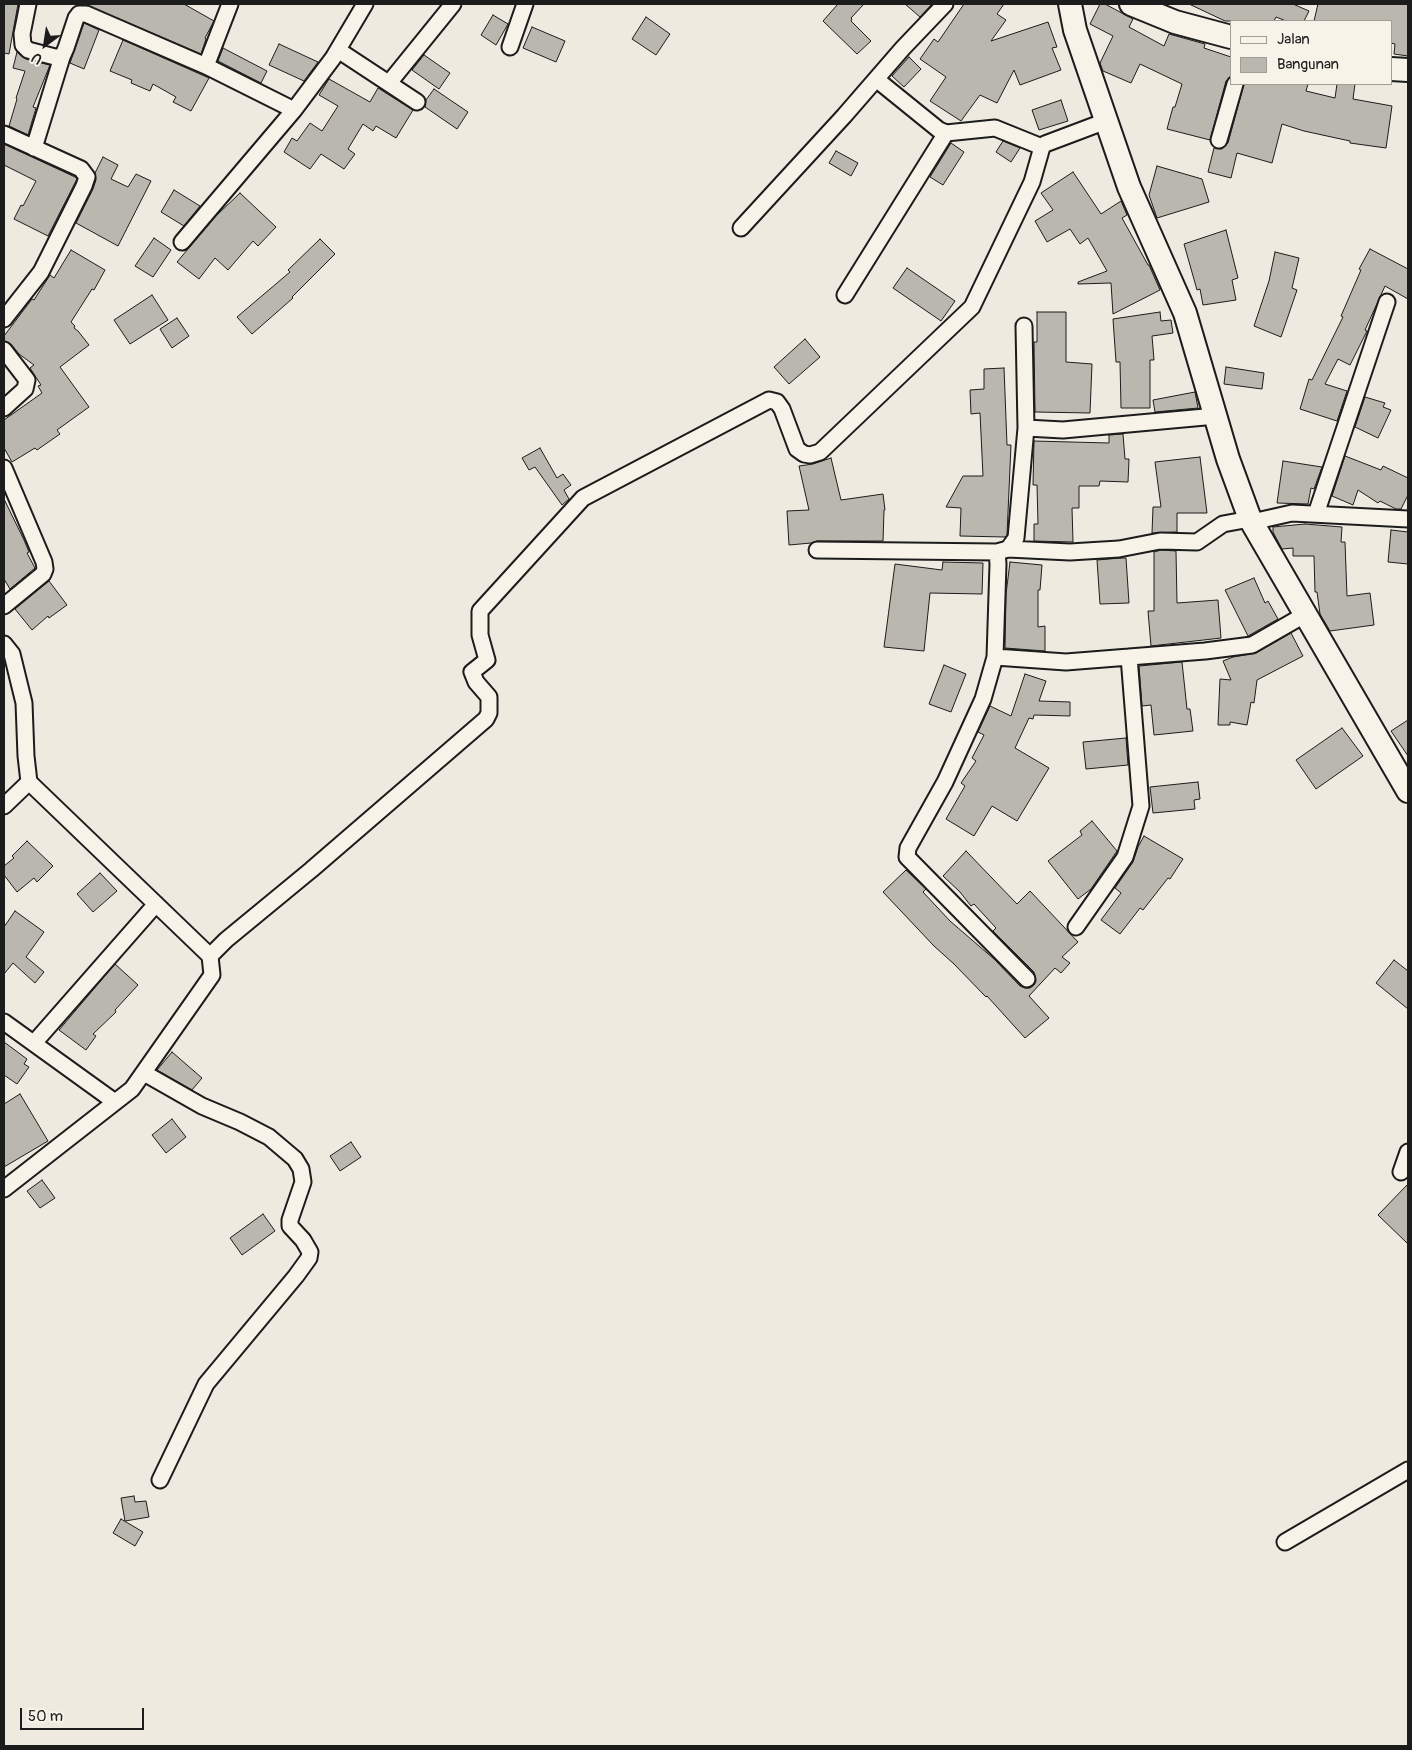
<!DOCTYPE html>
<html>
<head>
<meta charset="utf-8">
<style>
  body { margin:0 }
  #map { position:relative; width:1412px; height:1750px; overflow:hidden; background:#eeeae0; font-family:Pangolin,sans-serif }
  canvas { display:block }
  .frame { position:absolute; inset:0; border:5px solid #1c1c1c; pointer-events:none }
  .legend { position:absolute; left:1230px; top:20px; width:162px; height:65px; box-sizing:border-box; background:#f7f3e8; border:1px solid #9f9d96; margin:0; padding:6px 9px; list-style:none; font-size:15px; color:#1c1c1c }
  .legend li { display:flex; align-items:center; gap:10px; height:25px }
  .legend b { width:25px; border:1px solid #9f9d96 }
  .north { position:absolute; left:20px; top:20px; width:50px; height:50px; -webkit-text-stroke:4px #f7f3e8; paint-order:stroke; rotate:211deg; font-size:14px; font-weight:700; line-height:20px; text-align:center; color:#1c1c1c }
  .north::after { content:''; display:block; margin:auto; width:18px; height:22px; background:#1c1c1c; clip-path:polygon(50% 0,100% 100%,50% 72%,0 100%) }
  .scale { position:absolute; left:20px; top:1708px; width:124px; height:22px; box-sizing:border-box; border:2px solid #1c1c1c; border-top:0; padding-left:6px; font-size:15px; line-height:18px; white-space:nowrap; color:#1c1c1c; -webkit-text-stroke:4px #f7f3e8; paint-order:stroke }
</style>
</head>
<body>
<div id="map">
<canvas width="1412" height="1750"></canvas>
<div class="frame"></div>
<ul class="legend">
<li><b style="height:6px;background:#f7f3e8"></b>Jalan</li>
<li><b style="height:14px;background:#bab7af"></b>Bangunan</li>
</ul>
<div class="north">U</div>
<div class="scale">50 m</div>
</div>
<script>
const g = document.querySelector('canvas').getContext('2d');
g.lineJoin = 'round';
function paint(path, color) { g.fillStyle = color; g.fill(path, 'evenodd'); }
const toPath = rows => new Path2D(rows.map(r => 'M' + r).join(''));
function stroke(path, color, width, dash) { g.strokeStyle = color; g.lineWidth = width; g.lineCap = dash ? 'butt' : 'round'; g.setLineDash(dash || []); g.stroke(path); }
const building = toPath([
  [4,4,18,4,9,54,4,53,4,4],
  [84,4,184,4,214,21,205,38,206,39,201,54,84,4],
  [838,4,864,4,851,18,852,19,851,21,871,41,857,54,823,21,838,4],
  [905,4,932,4,920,17,905,4],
  [964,4,1004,4,997,14,1006,20,991,41,1048,22,1057,47,1052,48,1061,70,1020,85,1014,70,997,103,980,95,961,121,930,101,946,77,920,59,934,39,938,42,964,4],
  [1100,4,1105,4,1133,19,1129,27,1164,46,1169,34,1205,44,1204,48,1231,57,1231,76,1226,81,1210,140,1167,129,1173,107,1175,107,1182,84,1140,64,1131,83,1103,71,1100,63,1113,36,1090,24,1100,4],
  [1189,4,1293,4,1309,11,1304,21,1286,21,1276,17,1274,21,1225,21,1189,4],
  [1318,4,1408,4,1408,56,1394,54,1395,44,1391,43,1391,21,1314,21,1318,4],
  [493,15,508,24,496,45,481,35,493,15],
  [646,17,670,34,656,55,632,39,646,17],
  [84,23,99,30,84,69,70,63,84,23],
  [532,27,565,41,556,62,523,48,532,27],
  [123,40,209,78,191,111,173,102,176,97,153,84,150,91,131,83,132,80,110,71,123,40],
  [279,44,318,62,304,81,269,65,279,44],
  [223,48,267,71,261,83,218,61,223,48],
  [17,52,26,59,50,65,33,107,36,108,28,135,9,126,17,99,16,98,25,71,13,68,17,52],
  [424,55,450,73,439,89,412,70,424,55],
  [909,57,921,69,904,87,892,76,909,57],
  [329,79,370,102,378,88,413,110,396,138,376,126,373,131,363,124,348,149,355,154,344,169,321,154,310,169,284,152,292,138,297,141,310,123,322,131,338,106,319,95,329,79],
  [1244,84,1308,84,1306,91,1335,98,1337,84,1355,84,1353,99,1392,106,1386,148,1350,143,1350,141,1304,131,1282,124,1272,163,1237,153,1231,178,1208,172,1214,148,1222,149,1228,143,1244,84],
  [434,89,468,112,457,129,425,107,426,100,434,89],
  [1061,100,1068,121,1039,130,1032,110,1061,100],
  [1003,141,1020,148,1011,162,996,152,1003,141],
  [951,143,964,152,943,185,930,177,951,143],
  [4,144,75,177,77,179,48,236,14,219,21,205,23,206,36,181,4,165,4,144],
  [836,151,858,163,851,176,829,163,836,151],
  [103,157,118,165,111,179,128,187,136,174,151,181,118,246,76,223,93,189,96,180,95,173,103,157],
  [1157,166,1202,179,1209,202,1157,218,1149,195,1157,166],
  [1073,172,1101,214,1121,201,1127,215,1122,218,1148,265,1149,265,1160,290,1113,314,1111,283,1078,284,1078,282,1107,271,1088,238,1080,244,1070,229,1047,242,1035,221,1053,210,1041,193,1073,172],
  [174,190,200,206,184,226,161,212,174,190],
  [240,193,276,227,258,246,253,241,228,270,215,258,199,279,177,262,216,216,240,193],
  [1226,230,1238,278,1232,280,1236,300,1203,305,1200,289,1197,290,1184,244,1226,230],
  [154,238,171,250,153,277,135,266,154,238],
  [320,239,335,254,292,297,293,298,252,334,237,317,290,272,288,270,320,239],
  [1370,249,1408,269,1408,299,1385,286,1365,330,1367,331,1350,365,1338,359,1325,384,1347,391,1337,421,1300,409,1309,379,1312,380,1343,317,1341,316,1361,270,1359,269,1370,249],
  [71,250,105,270,94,290,92,289,71,322,75,326,74,328,78,331,89,345,60,367,89,407,57,430,60,434,37,450,35,448,12,462,4,448,4,420,42,393,38,386,41,385,30,368,34,365,19,354,11,344,4,341,4,336,32,299,34,300,50,275,54,278,71,250],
  [1275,252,1299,258,1292,288,1297,290,1281,337,1254,326,1269,281,1275,252],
  [907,268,955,301,941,321,893,288,907,268],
  [152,295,168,320,130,344,114,320,152,295],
  [1037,312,1066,312,1066,362,1092,364,1090,413,1035,412,1034,342,1037,342,1037,312],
  [1160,312,1161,321,1171,320,1173,333,1152,336,1154,360,1150,360,1150,408,1121,408,1120,362,1116,362,1113,319,1160,312],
  [177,318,189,336,172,348,160,329,177,318],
  [805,339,820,357,789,384,774,367,805,339],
  [1226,367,1264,373,1262,389,1224,384,1226,367],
  [1004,368,1007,445,1011,445,1007,535,1005,537,960,536,961,508,946,507,963,476,983,476,980,413,971,414,970,390,984,389,984,369,1004,368],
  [1195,392,1198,408,1155,412,1153,400,1195,392],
  [1365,397,1385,403,1383,407,1391,410,1378,438,1355,427,1365,397],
  [1123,434,1125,459,1129,459,1128,482,1100,481,1099,486,1079,486,1079,508,1072,508,1073,542,1034,541,1034,524,1038,524,1037,485,1033,485,1034,441,1109,443,1109,435,1123,434],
  [540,448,557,478,563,474,571,485,564,490,569,499,562,505,535,467,529,470,522,458,540,448],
  [1345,456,1381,470,1383,466,1408,478,1408,495,1401,509,1396,509,1380,501,1378,503,1358,490,1353,505,1332,496,1345,456],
  [1200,457,1207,513,1177,513,1177,532,1152,533,1153,507,1161,507,1155,462,1200,457],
  [831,458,841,500,883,494,885,510,884,510,883,541,817,541,811,543,789,545,787,511,809,510,799,466,813,464,831,458],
  [1283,461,1322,467,1314,489,1311,488,1308,504,1277,503,1283,461],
  [4,499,24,540,29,552,27,553,35,568,10,589,4,579,4,499],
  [1305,524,1342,527,1341,542,1345,542,1347,596,1370,593,1374,625,1330,631,1320,614,1317,592,1315,592,1314,556,1293,556,1293,548,1282,549,1273,532,1273,527,1305,524],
  [1391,530,1408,532,1408,564,1388,562,1391,530],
  [1161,550,1176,551,1177,603,1218,600,1221,638,1151,646,1148,611,1154,611,1154,552,1161,550],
  [1121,558,1126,558,1129,603,1100,604,1097,560,1121,558],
  [943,562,983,563,982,594,930,593,924,651,884,647,895,564,942,570,943,562],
  [1010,562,1042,565,1040,590,1038,590,1038,627,1045,626,1045,651,1005,648,1006,594,1010,562],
  [1254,578,1265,603,1268,601,1278,619,1248,636,1225,590,1254,578],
  [49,581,67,605,49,618,48,616,32,630,15,609,49,581],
  [1291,633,1303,656,1257,680,1254,703,1251,702,1247,725,1230,722,1230,725,1218,725,1220,679,1231,680,1223,661,1233,657,1256,653,1291,633],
  [1182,662,1187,709,1190,709,1193,731,1154,735,1151,705,1142,706,1139,666,1182,662],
  [944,665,966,674,951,712,929,704,944,665],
  [1025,674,1046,681,1039,701,1070,702,1070,716,1034,715,1033,719,1029,718,1015,748,1049,768,1017,821,992,806,974,836,946,819,965,786,961,783,976,761,972,758,984,735,978,732,990,706,1011,716,1025,674],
  [1408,720,1408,756,1391,731,1408,720],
  [1342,728,1363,756,1316,789,1296,760,1342,728],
  [1126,738,1128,765,1086,769,1083,742,1126,738],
  [1198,782,1200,799,1194,800,1195,809,1153,813,1150,787,1198,782],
  [1092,821,1117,851,1091,889,1078,899,1048,861,1082,835,1080,831,1092,821],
  [1144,836,1183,859,1170,879,1168,878,1143,910,1140,908,1120,934,1101,920,1121,893,1115,888,1133,862,1138,847,1144,836],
  [27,841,53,866,37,882,34,878,17,892,4,875,4,866,14,858,12,856,27,841],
  [966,851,1017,904,1030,891,1078,942,1062,957,1070,963,1061,973,1055,968,1029,996,1049,1018,1025,1038,987,996,986,997,954,964,934,946,883,892,906,870,926,889,923,892,950,921,994,959,1020,986,1025,988,1030,988,1034,985,1036,981,1034,972,993,931,996,928,974,904,971,906,960,892,943,876,966,851],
  [100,873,117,891,93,912,77,894,100,873],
  [15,911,44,932,26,957,44,972,35,983,13,963,4,974,4,927,15,911],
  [1394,960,1408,971,1408,1009,1376,983,1394,960],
  [115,964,138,985,115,1010,116,1012,93,1034,96,1036,86,1050,59,1030,115,964],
  [4,1042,27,1059,24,1064,29,1067,17,1084,4,1075,4,1042],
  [172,1052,202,1078,192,1090,157,1070,172,1052],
  [20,1094,48,1141,4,1167,4,1104,20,1094],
  [172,1119,186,1137,166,1153,152,1135,172,1119],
  [351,1142,361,1157,340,1171,330,1156,351,1142],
  [42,1180,55,1198,40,1208,27,1191,42,1180],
  [1408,1184,1408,1244,1378,1215,1408,1184],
  [263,1214,275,1231,242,1255,230,1238,263,1214],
  [134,1496,135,1502,146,1501,149,1517,125,1521,121,1498,134,1496],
  [121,1519,143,1532,135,1546,113,1533,121,1519]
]);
const street = toPath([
  [28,4,22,34,23,45,28,50,55,57,62,57,66,48,76,18,79,14,86,14,206,66,294,110],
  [510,47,525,4],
  [338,50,417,102],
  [206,66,230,4],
  [876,79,939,130,946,133,995,128,1042,147],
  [389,83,453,4],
  [4,134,81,169,87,177,84,186,41,272,4,319],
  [1219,140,1235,84],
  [34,148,62,57],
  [741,228,844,116,903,48,945,4],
  [182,242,294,110,333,58,365,4],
  [845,295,946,133],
  [1024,326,1026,428],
  [4,350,27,380,25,389,4,408],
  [4,468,44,562,45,569,43,574,4,606],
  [1316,514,1387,302],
  [1252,522,1292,513,1408,519],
  [1008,549,1070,552,1119,549,1160,541,1197,542,1223,524,1250,519],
  [817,550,997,552],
  [4,644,12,654,24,703,26,756,29,782,4,806],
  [995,657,1066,662,1205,651,1252,645,1306,614],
  [29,782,210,956],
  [1076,927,1125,857,1141,806,1129,657],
  [1027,979,907,857,908,848,945,782,983,699,995,657,998,564,997,552,1008,549,1016,538,1026,428,1063,430,1216,416],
  [4,1022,115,1102],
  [34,1043,156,904],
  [144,1073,202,1106,240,1122,269,1137,295,1159,301,1169,303,1182,290,1220,290,1226,303,1240,310,1252,309,1258,296,1276,206,1384,160,1480],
  [1401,1172,1408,1152],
  [4,1189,132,1089,212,975,210,956,226,940,311,870,486,719,489,713,489,697,476,682,472,672,487,660,480,635,480,611,583,498,769,400,777,402,782,409,797,449,804,454,810,455,820,452,972,307,1032,182,1042,147,1045,144,1106,121],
  [1285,1542,1408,1470]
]);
const secondary = toPath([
  [1070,4,1075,30,1129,187,1185,313,1228,459,1250,519,1408,791],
  [1131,4,1175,22,1231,37],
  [1391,69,1408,70]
]);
paint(building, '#bab7af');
stroke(building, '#1c1c1c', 1);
stroke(street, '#1c1c1c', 19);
stroke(secondary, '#1c1c1c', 26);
stroke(street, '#f7f3e8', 15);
stroke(secondary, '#f7f3e8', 22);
</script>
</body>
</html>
